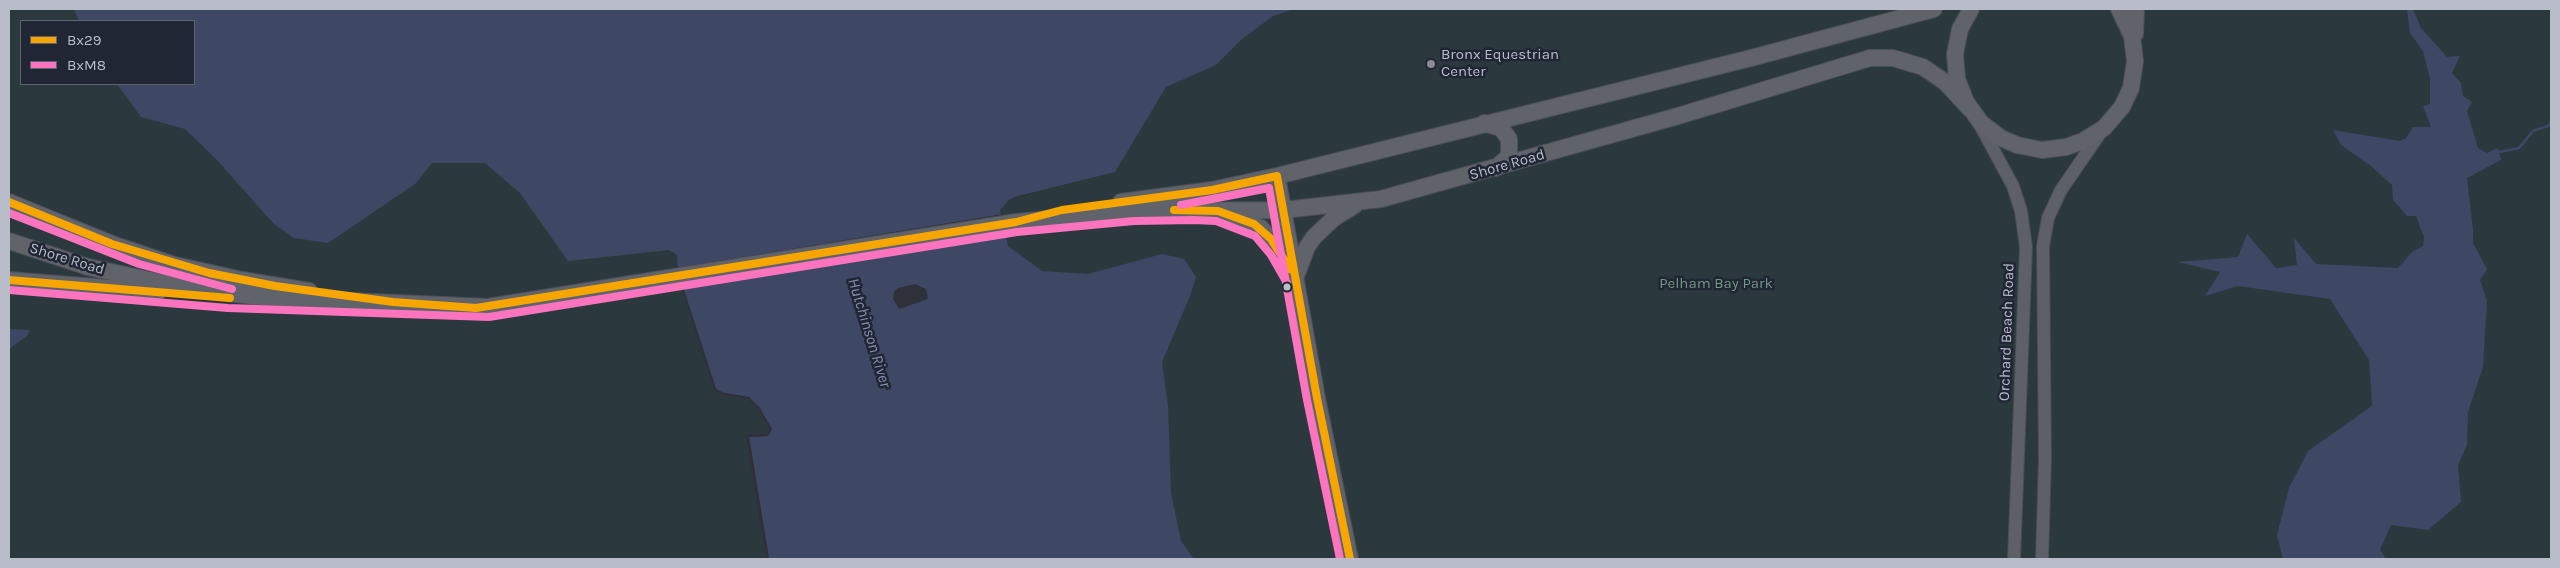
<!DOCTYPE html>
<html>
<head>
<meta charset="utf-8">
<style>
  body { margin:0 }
  #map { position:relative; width:2560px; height:568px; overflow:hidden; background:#2e313a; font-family:Karla,sans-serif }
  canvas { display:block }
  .frame { position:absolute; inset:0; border:10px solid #b9bdca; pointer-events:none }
  .legend { position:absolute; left:20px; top:20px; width:175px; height:65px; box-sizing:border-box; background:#212635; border:1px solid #5e6271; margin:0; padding:6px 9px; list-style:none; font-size:15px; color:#b9bdca }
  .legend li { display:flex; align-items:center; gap:10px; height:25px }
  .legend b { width:25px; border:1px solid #5e6271 }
</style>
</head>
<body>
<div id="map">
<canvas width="2560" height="568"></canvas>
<div class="frame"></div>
<ul class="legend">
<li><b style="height:6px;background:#f7a600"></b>Bx29</li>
<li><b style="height:6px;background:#fc73be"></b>BxM8</li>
</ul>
</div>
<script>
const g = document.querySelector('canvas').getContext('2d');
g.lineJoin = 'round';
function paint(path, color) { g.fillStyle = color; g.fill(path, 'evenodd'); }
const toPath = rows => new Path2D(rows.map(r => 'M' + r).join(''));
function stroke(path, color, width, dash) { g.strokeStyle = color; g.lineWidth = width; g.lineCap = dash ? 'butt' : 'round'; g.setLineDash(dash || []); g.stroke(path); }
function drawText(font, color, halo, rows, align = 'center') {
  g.font = font + ' Karla,sans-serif'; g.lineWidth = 5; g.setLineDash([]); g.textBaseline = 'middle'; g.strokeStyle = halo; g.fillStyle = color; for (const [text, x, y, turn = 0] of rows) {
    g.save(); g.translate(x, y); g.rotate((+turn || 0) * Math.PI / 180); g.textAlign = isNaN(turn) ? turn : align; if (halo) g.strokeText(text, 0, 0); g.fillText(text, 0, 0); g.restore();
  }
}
const green = toPath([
  [9,9,648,9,632,89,724,393,749,397,772,429,768,436,749,437,769,559,9,559],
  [21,21,194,21,194,84,21,84],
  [1067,9,2551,9,2551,559,1175,559,896,312,892,295,895,288,1008,245,1000,210,1009,200,1030,195],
  [915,284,926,289,928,299,899,309,893,299,894,292,898,288]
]);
const water = toPath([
  [74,9,1294,9,1273,16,1241,40,1216,65,1166,87,1115,172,1018,196,1009,200,1000,210,1008,246,1042,271,1088,274,1162,254,1184,259,1196,277,1190,296,1162,362,1168,406,1171,493,1181,541,1194,559,769,559,749,437,768,436,772,429,749,397,724,393,716,389,678,271,677,255,669,250,568,261,520,193,485,163,432,163,415,184,328,243,294,238,274,224,216,159,185,129,141,117,117,84,194,84,194,21,79,21],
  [915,284,926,289,928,299,899,309,893,299,894,292,898,288],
  [2407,9,2413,9,2421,28,2447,57,2460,56,2452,73,2461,83,2463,96,2472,102,2467,111,2478,148,2487,153,2498,148,2501,160,2467,178,2473,230,2473,243,2487,269,2480,280,2487,301,2483,367,2468,412,2467,445,2458,465,2461,502,2428,530,2391,525,2380,550,2386,559,2283,559,2277,535,2289,488,2308,451,2372,406,2369,360,2330,299,2238,286,2205,296,2220,272,2178,262,2238,257,2247,234,2276,268,2297,265,2294,238,2316,264,2398,268,2412,252,2423,246,2424,237,2416,216,2407,216,2393,200,2392,185,2371,166,2341,145,2333,130,2400,141,2406,138,2413,127,2431,127,2423,106,2430,104,2430,78,2423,51,2410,33],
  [9,329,30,330,28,335,9,349]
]);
const pier = toPath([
  [1003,214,1008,235,683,288,716,389,724,393,749,397,760,408,772,429,768,436,749,437,769,559,766,559,746,437,749,434,767,434,770,429,758,409,748,399,724,396,714,390,675,268]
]);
const stream = toPath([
  [2499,152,2519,148,2533,131,2548,126,2551,122]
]);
const minor = toPath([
  [1980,125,2013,186,2021,211,2026,247,2014,559],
  [2042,559,2045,459,2043,246,2048,218,2061,190,2101,132]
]);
const major = toPath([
  [1971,9,1960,29,1955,54,1957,79,1966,102,1981,123,2001,138,2017,145,2042,150,2066,147,2083,141,2104,128,2122,107,2131,88,2135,61,2132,36,2119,9],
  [2135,34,2136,9],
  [1484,123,1501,128,1509,139,1509,156,1496,168],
  [1277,176,1317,398,1350,559],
  [9,202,112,244,175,265,242,280,309,291],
  [1121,202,1212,190,1277,176,1751,58,1934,9],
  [1227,214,1261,228,1279,249,1290,267],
  [9,241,88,267,187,288,260,297,488,307,1016,222,1133,211,1284,210,1381,199,1678,116,1870,58,1893,58,1923,67,1945,82,1970,109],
  [1296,276,1307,247,1314,237,1334,218,1355,205],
  [9,280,158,292]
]);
const bus1 = toPath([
  [9,202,112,244,209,273,275,286,393,302,476,308,1016,222,1062,210,1212,190,1277,176,1317,398,1350,559],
  [1174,210,1218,211,1254,224,1271,239,1290,269],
  [9,280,230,298]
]);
const bus2 = toPath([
  [1181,205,1269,188,1307,400,1340,559],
  [9,213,139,264,232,289],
  [9,290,228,308,489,317,1017,232,1134,221,1194,220,1216,221,1255,236,1271,255,1287,283]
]);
const markers = [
  [1431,64,5,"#888c98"],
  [1287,287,4.5,"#b9bdca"]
];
const poiNames = [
  ["Bronx Equestrian",1441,55],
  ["Center",1441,72]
];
const streetNames = [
  ["Shore Road",1507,165,-16],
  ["Shore Road",67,259,17],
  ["Orchard Beach Road",2007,332,-88]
];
const parkNames = [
  ["Pelham Bay Park",1716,284]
];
const waterNames = [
  ["Hutchinson River",869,333,73]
];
paint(green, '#2b393f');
paint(water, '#3e4763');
paint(pier, '#2e313a');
stroke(stream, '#3e4763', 2.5);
stroke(minor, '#4a4c53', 14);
stroke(major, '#4c4e57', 18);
stroke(minor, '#5e6068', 12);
stroke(major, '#60636a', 16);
stroke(bus1, '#f7a600', 8);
stroke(bus2, '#fc73be', 8);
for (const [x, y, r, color] of markers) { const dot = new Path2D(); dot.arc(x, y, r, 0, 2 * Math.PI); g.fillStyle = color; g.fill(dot); stroke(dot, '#212635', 2); }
drawText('15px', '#b9bdca', '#212635', poiNames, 'left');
drawText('15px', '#b9bdca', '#212635', streetNames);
drawText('15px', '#739883', '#212635', parkNames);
drawText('italic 16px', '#848eae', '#212635', waterNames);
</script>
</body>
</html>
